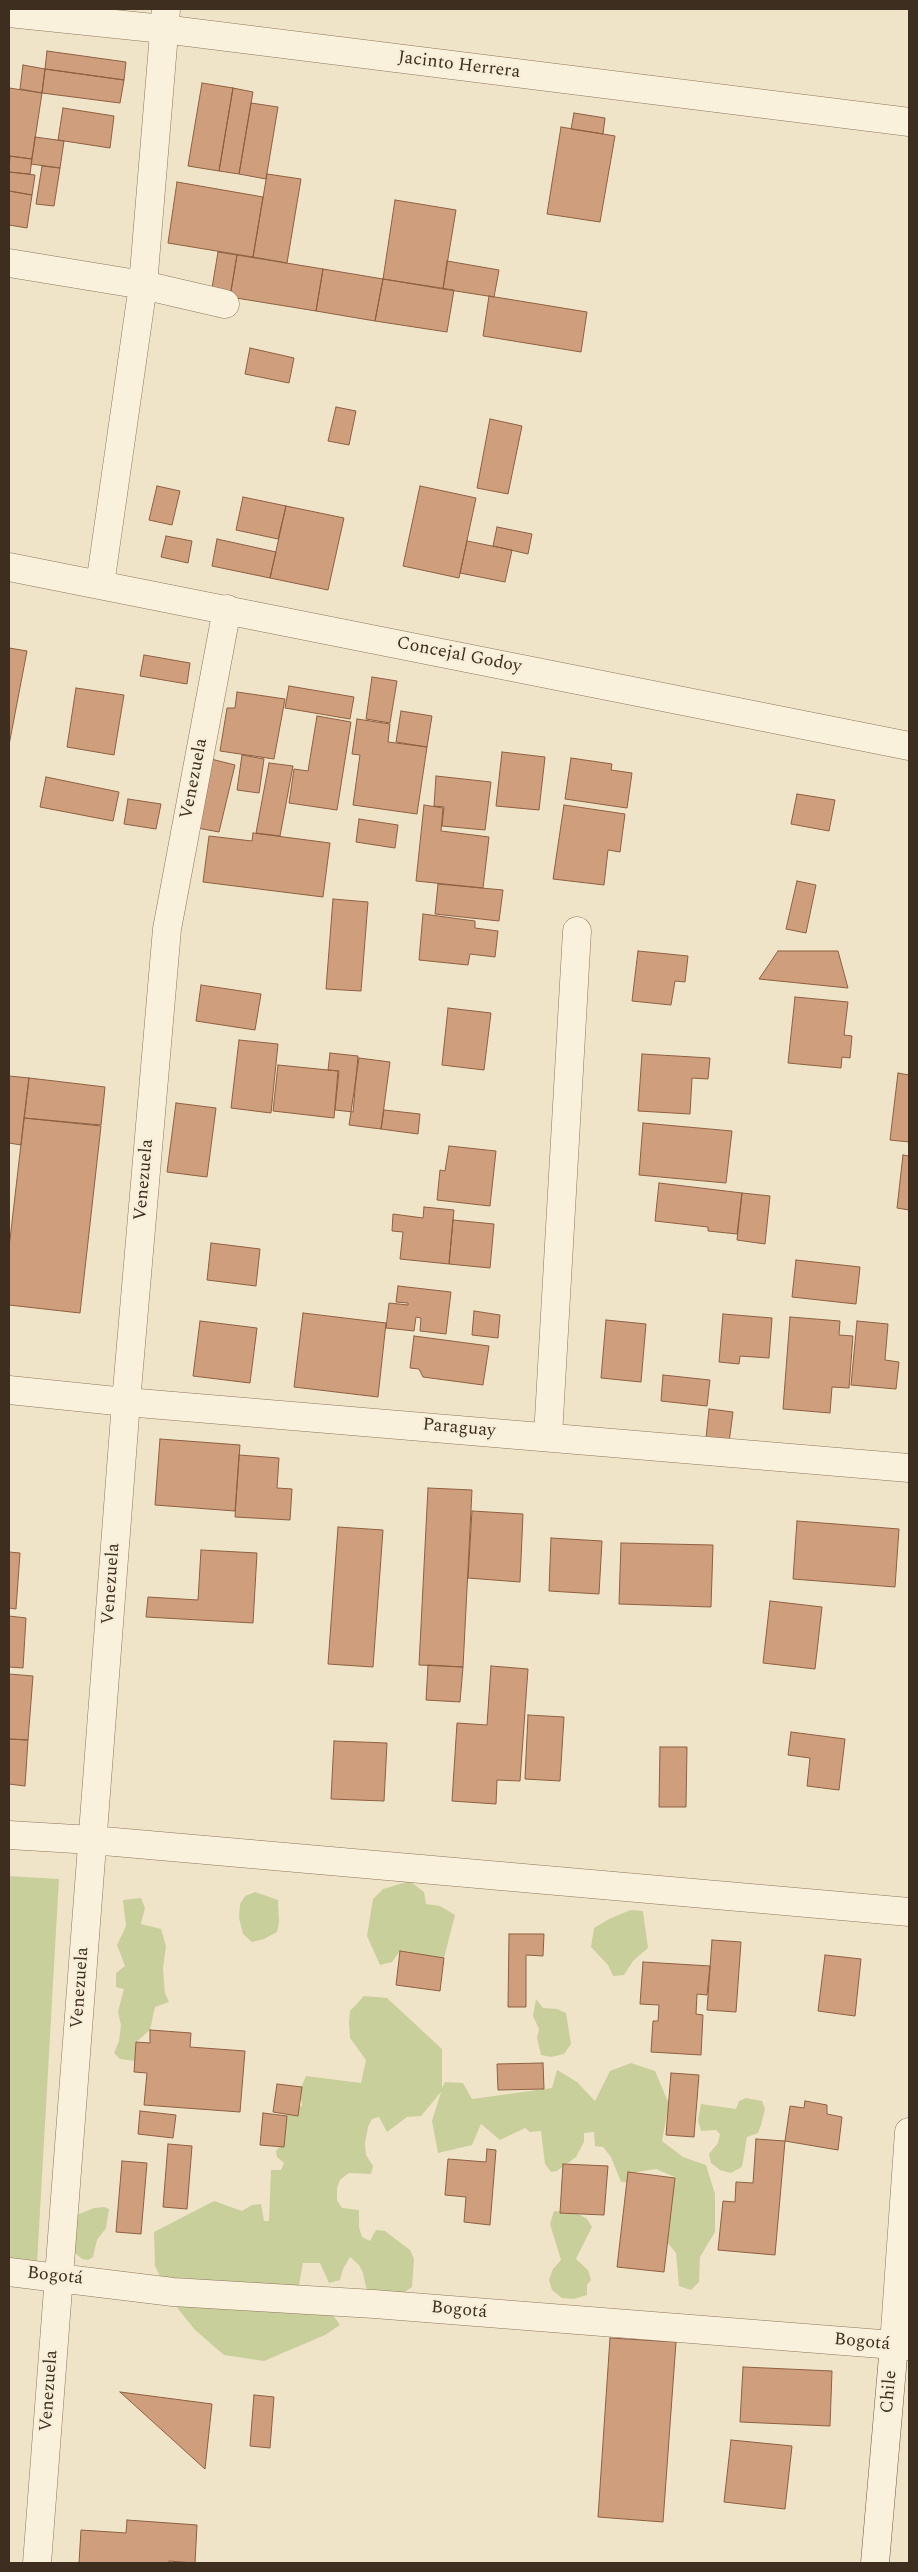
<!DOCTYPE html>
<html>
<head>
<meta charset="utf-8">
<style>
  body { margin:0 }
  #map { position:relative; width:918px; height:2572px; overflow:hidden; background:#f0e4c8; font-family:Spectral,serif }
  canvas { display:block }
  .frame { position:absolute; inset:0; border:10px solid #3d2e20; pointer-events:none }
</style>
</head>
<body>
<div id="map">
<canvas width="918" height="2572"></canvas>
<div class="frame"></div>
</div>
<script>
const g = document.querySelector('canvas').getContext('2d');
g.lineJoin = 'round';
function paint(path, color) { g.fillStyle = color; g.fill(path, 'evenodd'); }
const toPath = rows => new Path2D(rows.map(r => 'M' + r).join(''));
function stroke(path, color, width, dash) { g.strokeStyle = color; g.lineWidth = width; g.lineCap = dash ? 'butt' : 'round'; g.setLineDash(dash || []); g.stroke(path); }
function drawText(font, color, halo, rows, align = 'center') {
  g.font = font + ' Spectral,serif'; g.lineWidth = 4.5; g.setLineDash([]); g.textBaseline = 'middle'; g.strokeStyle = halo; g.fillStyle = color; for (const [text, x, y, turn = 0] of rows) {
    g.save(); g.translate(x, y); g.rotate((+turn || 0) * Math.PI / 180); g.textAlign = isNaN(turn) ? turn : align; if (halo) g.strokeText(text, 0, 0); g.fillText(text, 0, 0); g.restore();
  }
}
const green = toPath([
  [9,1876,59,1879,37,2264,9,2262],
  [410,1881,424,1892,426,1904,440,1906,455,1915,444,1958,400,1951,392,1962,380,1965,367,1936,373,1899,383,1889],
  [255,1892,278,1900,279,1922,277,1932,264,1939,252,1942,243,1934,239,1918,240,1904,245,1896],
  [141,1898,145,1908,141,1924,161,1929,166,1946,163,1969,165,1993,169,2002,155,2007,150,2030,136,2042,135,2061,120,2059,114,2053,119,2041,121,2025,118,2012,124,1989,116,1987,116,1973,125,1966,117,1945,126,1926,123,1900],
  [631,1910,643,1911,648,1948,633,1961,624,1975,613,1976,608,1965,591,1947,594,1928,611,1918],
  [364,1996,387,1998,442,2049,442,2088,445,2082,463,2083,472,2099,552,2088,557,2070,577,2082,595,2101,610,2071,631,2063,655,2071,669,2104,662,2141,683,2157,706,2165,715,2194,715,2232,700,2257,699,2282,691,2290,679,2286,676,2253,667,2242,675,2177,656,2169,632,2173,627,2182,621,2182,611,2157,603,2147,595,2146,594,2132,584,2133,584,2142,576,2157,557,2171,551,2172,545,2164,541,2131,530,2132,525,2128,500,2140,481,2124,472,2145,438,2153,432,2121,441,2092,421,2116,407,2117,387,2132,379,2117,372,2119,368,2127,365,2143,366,2155,373,2166,371,2174,349,2173,340,2180,337,2188,337,2200,342,2208,359,2210,359,2227,362,2237,370,2241,376,2230,385,2231,410,2250,414,2259,412,2287,401,2295,368,2296,363,2273,359,2265,350,2257,343,2269,340,2280,329,2283,320,2263,303,2263,299,2286,330,2311,340,2325,325,2335,264,2361,224,2355,195,2330,171,2300,155,2266,154,2232,214,2201,242,2211,252,2205,261,2204,264,2221,269,2221,271,2170,281,2170,284,2163,277,2157,276,2151,284,2142,287,2116,286,2112,302,2106,300,2090,306,2076,361,2083,366,2060,350,2038,349,2023,350,2011],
  [536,1999,543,2008,557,2009,566,2013,571,2044,564,2054,551,2057,541,2055,537,2038,539,2029,533,2016],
  [746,2098,762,2101,765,2109,761,2125,758,2133,747,2137,742,2167,731,2173,720,2170,711,2163,709,2154,718,2143,720,2134,716,2130,701,2131,698,2120,701,2104,736,2109,739,2101],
  [104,2207,109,2209,106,2228,97,2240,93,2257,88,2260,82,2259,75,2253,74,2216,94,2208],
  [554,2211,577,2213,587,2219,592,2227,576,2259,588,2270,591,2280,587,2285,587,2295,574,2299,562,2298,552,2290,549,2280,553,2269,561,2260,550,2224]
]);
const building = toPath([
  [47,51,126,62,124,80,45,69,47,51],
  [23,65,45,69,42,93,20,89,23,65],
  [45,69,124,80,120,103,42,93,45,69],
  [202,83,233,88,219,171,188,166,202,83],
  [9,88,42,93,32,159,9,156,9,88],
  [233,88,253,92,239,174,219,171,233,88],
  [251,103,278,107,266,179,239,174,251,103],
  [63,108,114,116,110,148,58,140,63,108],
  [574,113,605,118,603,134,571,129,574,113],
  [561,127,615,136,600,222,547,214,561,127],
  [35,137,64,141,60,168,31,164,35,137],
  [10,156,32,159,30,174,9,172,10,156],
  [42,166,60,168,54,206,36,204,42,166],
  [9,172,35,175,32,195,9,191,9,172],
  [267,174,301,179,287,263,253,257,267,174],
  [177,182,263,197,253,257,168,243,177,182],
  [9,191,32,195,27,228,9,225,9,191],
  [395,200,456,210,443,289,383,279,395,200],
  [218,252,237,255,230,297,211,294,218,252],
  [237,255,323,269,316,311,230,297,237,255],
  [447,261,499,270,494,297,443,289,447,261],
  [323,269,383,279,375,321,316,311,323,269],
  [383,279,454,290,447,332,375,321,383,279],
  [489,296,587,312,581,352,483,336,489,296],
  [250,348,294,358,289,383,245,374,250,348],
  [336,407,356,411,349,445,328,441,336,407],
  [490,419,522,426,508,494,477,488,490,419],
  [157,486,180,491,172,525,149,520,157,486],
  [420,486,476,498,459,578,403,566,420,486],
  [243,497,286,506,278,539,236,530,243,497],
  [286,506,344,518,328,590,270,578,286,506],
  [497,527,532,534,528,554,493,546,497,527],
  [166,536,192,541,188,563,161,557,166,536],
  [217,539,276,552,270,578,212,566,217,539],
  [467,541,512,550,505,582,460,573,467,541],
  [9,648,27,651,9,745,9,648],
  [144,655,190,663,187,684,140,676,144,655],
  [372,677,397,681,390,723,366,719,372,677],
  [289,686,354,697,350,719,285,708,289,686],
  [76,688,124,695,114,755,67,747,76,688],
  [237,692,285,699,274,759,220,751,227,708,235,708,237,692],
  [401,711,432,716,427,747,396,742,401,711],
  [317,716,351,722,337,810,289,803,294,769,308,771,317,716],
  [357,719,390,724,388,742,427,747,417,814,353,805,360,755,352,754,357,719],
  [502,752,545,757,539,810,496,806,502,752],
  [242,755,264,759,259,793,237,790,242,755],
  [207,758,235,765,219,832,192,827,207,758],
  [571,758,612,764,611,770,632,773,627,808,565,799,571,758],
  [269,763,293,766,280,836,256,833,269,763],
  [436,776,491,782,485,830,442,826,444,807,434,806,436,776],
  [46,777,119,792,113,821,40,807,46,777],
  [797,794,835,800,829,831,791,824,797,794],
  [128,799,161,804,156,829,124,824,128,799],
  [424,805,443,808,441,831,489,837,483,888,416,881,424,805],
  [564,805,625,814,620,852,608,850,604,885,553,879,564,805],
  [359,819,398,825,395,848,356,842,359,819],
  [253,833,330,843,323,897,203,882,209,836,252,841,253,833],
  [797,881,816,885,806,933,786,929,797,881],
  [438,884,503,890,499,921,435,914,438,884],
  [333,899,368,902,361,991,326,989,333,899],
  [423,914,475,921,475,928,498,931,495,957,470,954,468,965,419,960,423,914],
  [638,951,688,956,685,982,675,981,671,1005,632,1001,638,951],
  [778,951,838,951,848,988,759,979,778,951],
  [201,985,261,994,255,1030,196,1021,201,985],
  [795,997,848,1002,844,1035,852,1036,850,1058,842,1057,841,1068,788,1063,795,997],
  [448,1008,491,1013,484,1070,442,1065,448,1008],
  [239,1040,278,1044,271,1113,231,1108,239,1040],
  [330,1053,358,1056,353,1112,335,1110,339,1071,328,1070,330,1053],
  [642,1054,710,1058,708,1079,692,1078,690,1114,638,1111,642,1054],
  [359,1058,390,1062,381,1129,349,1125,359,1058],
  [278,1065,338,1071,334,1118,273,1111,278,1065],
  [898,1073,909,1075,909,1142,890,1140,898,1073],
  [9,1076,29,1078,21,1145,9,1143,9,1076],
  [29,1078,105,1087,101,1125,24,1118,29,1078],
  [176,1103,216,1108,207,1177,167,1172,176,1103],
  [384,1110,420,1114,418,1134,381,1129,384,1110],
  [24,1118,101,1126,80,1313,9,1305,9,1248,24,1118],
  [643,1123,732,1131,726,1183,639,1175,643,1123],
  [449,1146,496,1151,490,1206,437,1200,440,1170,445,1171,449,1146],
  [903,1155,909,1156,909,1210,897,1208,903,1155],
  [659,1183,742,1193,737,1234,708,1231,708,1227,655,1221,659,1183],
  [742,1193,770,1196,765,1244,737,1240,742,1193],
  [424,1207,454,1210,449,1264,400,1259,403,1232,392,1231,393,1214,423,1218,424,1207],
  [453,1220,494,1224,490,1268,449,1264,453,1220],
  [211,1243,260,1249,256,1286,207,1280,211,1243],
  [796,1260,860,1267,856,1304,792,1297,796,1260],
  [398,1286,451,1292,446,1334,420,1331,421,1318,416,1317,414,1331,386,1328,389,1303,408,1305,408,1303,396,1302,398,1286],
  [474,1311,500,1315,498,1338,472,1335,474,1311],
  [303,1313,386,1323,378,1397,294,1387,303,1313],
  [723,1314,772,1318,769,1358,740,1356,739,1364,719,1362,723,1314],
  [790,1317,840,1321,839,1335,853,1336,849,1388,832,1387,830,1413,783,1409,790,1317],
  [606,1320,646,1324,641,1382,601,1378,606,1320],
  [200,1321,257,1328,250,1383,193,1376,200,1321],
  [857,1321,888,1324,885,1360,899,1362,896,1389,851,1385,857,1321],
  [414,1336,489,1346,483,1385,423,1377,419,1369,410,1368,414,1336],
  [663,1375,710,1380,707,1406,661,1401,663,1375],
  [709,1409,733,1412,728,1450,705,1448,709,1409],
  [160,1439,240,1445,235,1511,155,1505,160,1439],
  [239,1455,279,1458,277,1488,292,1489,290,1520,235,1517,239,1455],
  [428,1488,472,1490,463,1667,419,1665,428,1488],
  [472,1511,523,1514,520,1582,468,1578,472,1511],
  [797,1521,899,1529,895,1587,793,1579,797,1521],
  [338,1527,383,1530,373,1667,328,1664,338,1527],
  [551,1538,602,1541,599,1594,549,1591,551,1538],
  [621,1543,713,1545,711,1607,619,1604,621,1543],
  [201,1550,257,1553,253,1623,146,1617,148,1597,198,1600,201,1550],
  [9,1552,20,1553,16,1609,9,1608,9,1552],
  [770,1601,822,1607,815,1669,763,1663,770,1601],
  [9,1616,26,1618,23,1668,9,1667,9,1616],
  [428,1665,463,1667,460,1702,426,1700,428,1665],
  [491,1666,528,1669,520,1781,497,1780,496,1804,452,1801,457,1723,487,1725,491,1666],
  [9,1674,33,1676,28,1740,9,1739,9,1674],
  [528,1715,564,1717,560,1781,525,1779,528,1715],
  [791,1732,845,1739,839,1790,807,1786,810,1758,788,1755,791,1732],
  [9,1739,28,1740,25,1786,9,1784,9,1739],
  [334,1741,387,1743,384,1801,331,1799,334,1741],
  [660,1747,687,1747,686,1807,659,1807,660,1747],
  [509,1934,544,1934,543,1956,526,1955,526,2007,508,2007,509,1934],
  [712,1940,741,1942,736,2012,707,2010,712,1940],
  [400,1951,444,1958,440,1991,396,1985,400,1951],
  [825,1955,861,1959,855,2016,818,2011,825,1955],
  [643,1962,710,1966,707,1995,697,1994,696,2014,703,2015,701,2055,651,2052,653,2021,658,2021,659,2005,640,2004,643,1962],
  [150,2030,191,2033,190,2047,245,2051,240,2112,144,2105,147,2073,134,2072,136,2042,150,2043,150,2030],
  [543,2063,544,2089,498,2090,497,2064,543,2063],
  [671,2073,699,2075,694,2137,666,2135,671,2073],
  [277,2084,302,2087,298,2116,273,2112,277,2084],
  [805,2101,827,2105,827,2114,842,2117,838,2150,785,2141,790,2106,804,2108,805,2101],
  [140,2111,176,2115,173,2138,138,2134,140,2111],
  [263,2113,287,2116,284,2147,260,2145,263,2113],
  [756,2139,785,2141,775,2255,718,2250,723,2201,735,2202,736,2182,753,2183,756,2139],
  [168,2144,192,2146,187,2209,163,2207,168,2144],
  [487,2149,496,2150,490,2225,464,2222,466,2197,445,2195,448,2159,486,2162,487,2149],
  [122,2161,147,2163,141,2234,116,2232,122,2161],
  [563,2164,608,2166,604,2215,560,2213,563,2164],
  [628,2172,675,2178,664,2272,617,2267,628,2172],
  [610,2338,676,2342,663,2522,598,2517,610,2338],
  [743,2367,832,2371,830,2426,740,2422,743,2367],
  [120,2392,212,2404,205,2469,120,2392],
  [254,2395,274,2397,270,2448,250,2446,254,2395],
  [731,2440,792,2446,785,2509,724,2502,731,2440],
  [127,2520,197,2525,195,2563,169,2561,169,2563,79,2563,81,2530,126,2533,127,2520]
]);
const street = toPath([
  [9,13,163,29,909,122],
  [9,263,143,285,225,304],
  [9,567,909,746],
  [100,585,143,285,166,9],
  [9,1390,126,1402,909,1468],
  [548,1436,577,931],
  [9,1835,92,1840,909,1912],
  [9,2272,173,2292,374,2304,894,2345,909,2132],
  [37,2563,126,1402,167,929,227,609]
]);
const secondary = toPath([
  [875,2563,894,2345,909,2346]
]);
const streetNames = [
  ["Jacinto Herrera",459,66,7],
  ["Concejal Godoy",459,656,11],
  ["Venezuela",195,779,-79],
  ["Venezuela",145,1180,-85],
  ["Paraguay",459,1429,5],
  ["Venezuela",112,1584,-86],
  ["Venezuela",81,1988,-86],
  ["Bogotá",55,2277,6],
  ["Bogotá",459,2311,5],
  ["Bogotá",862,2343,5],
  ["Venezuela",50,2391,-86],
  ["Chile",890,2392,-85]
];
paint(green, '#c9cf9b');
paint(building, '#cf9f7d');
stroke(building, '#8d5f41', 1);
stroke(street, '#8d765c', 29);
stroke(secondary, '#6f573f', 29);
stroke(street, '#faf1dc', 28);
stroke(secondary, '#faf1dc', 28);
drawText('18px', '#3d2e20', '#f7eed8', streetNames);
</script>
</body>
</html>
